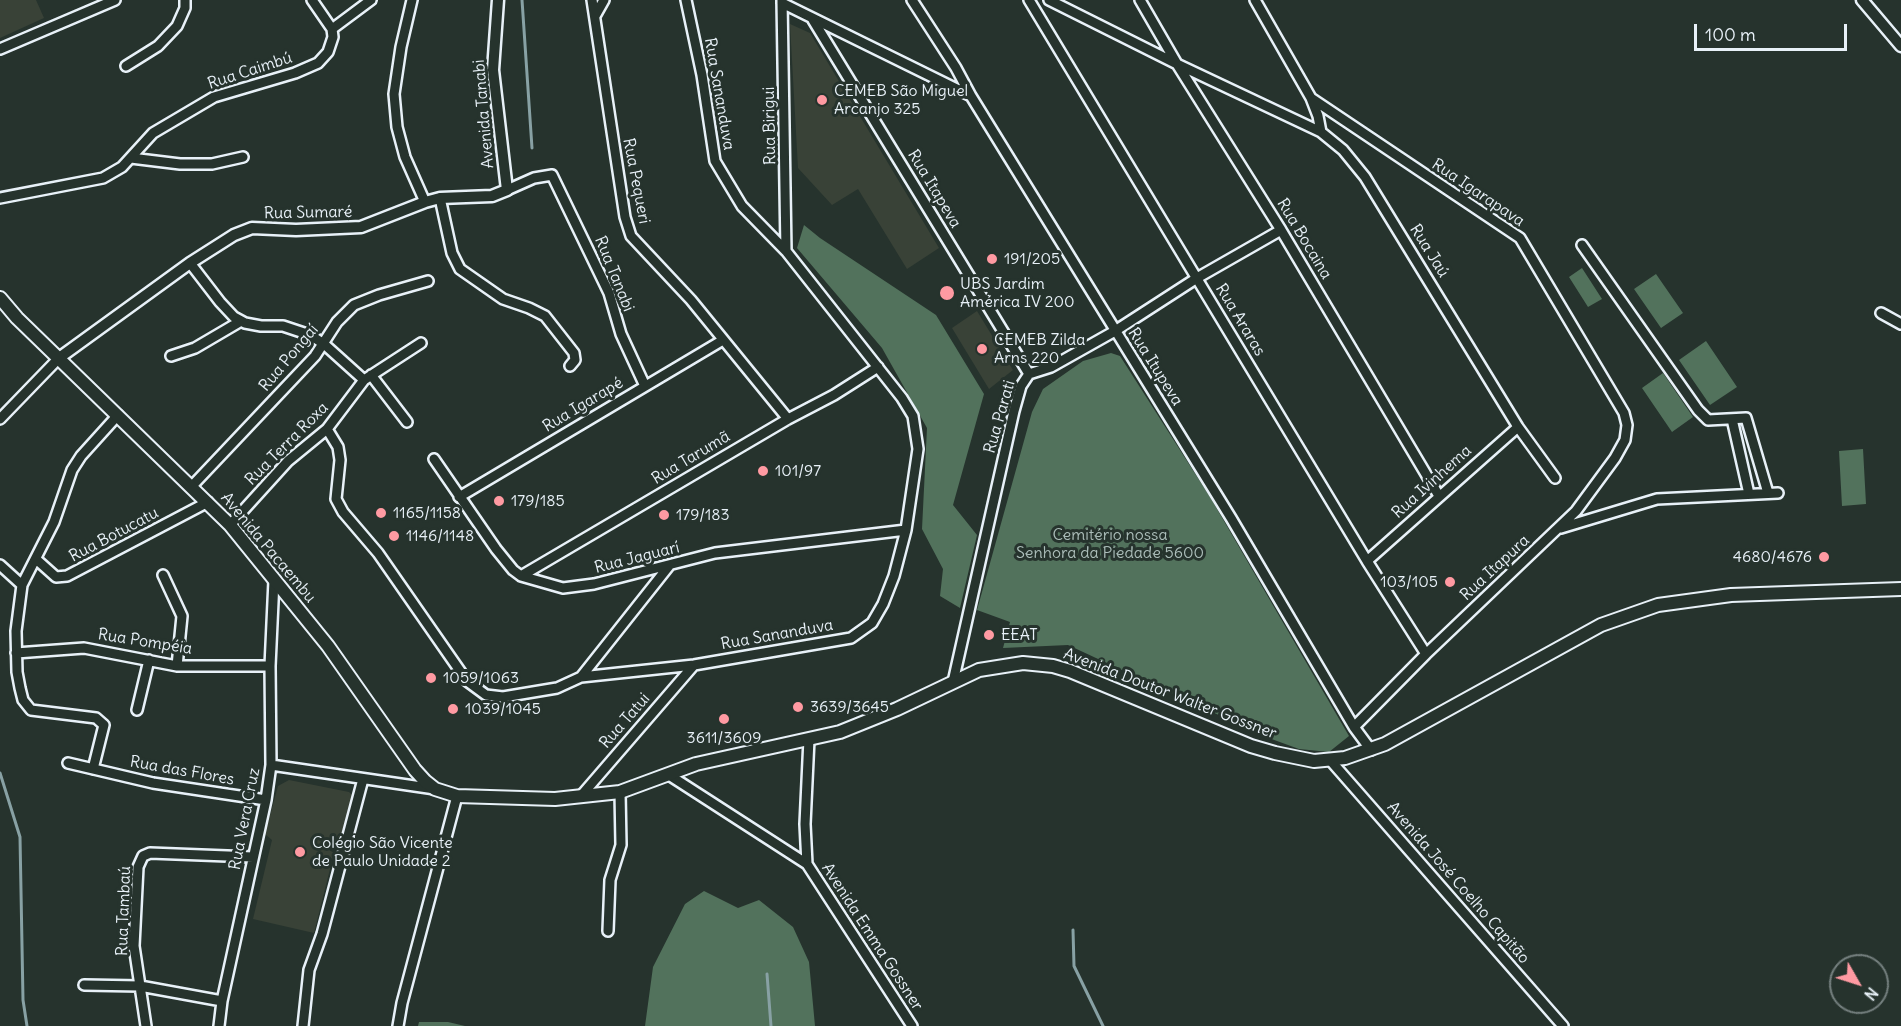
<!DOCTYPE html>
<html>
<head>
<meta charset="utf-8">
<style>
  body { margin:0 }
  #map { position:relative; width:1901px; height:1026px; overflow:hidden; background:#26332d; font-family:Delius,sans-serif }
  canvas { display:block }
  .north { position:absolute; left:1829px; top:954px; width:60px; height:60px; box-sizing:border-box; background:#26332d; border:2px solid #747f7e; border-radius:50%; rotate:129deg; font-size:16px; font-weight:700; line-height:24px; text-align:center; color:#e8f1f8 }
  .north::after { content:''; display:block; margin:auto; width:21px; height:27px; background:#ff9aa2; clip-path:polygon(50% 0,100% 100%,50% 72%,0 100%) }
  .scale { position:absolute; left:1694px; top:24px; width:153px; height:27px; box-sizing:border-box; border:3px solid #e8f1f8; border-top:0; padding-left:8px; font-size:18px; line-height:21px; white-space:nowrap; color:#e8f1f8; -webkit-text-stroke:4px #26332d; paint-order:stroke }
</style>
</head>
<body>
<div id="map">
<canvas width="1901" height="1026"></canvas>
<div class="north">N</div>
<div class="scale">100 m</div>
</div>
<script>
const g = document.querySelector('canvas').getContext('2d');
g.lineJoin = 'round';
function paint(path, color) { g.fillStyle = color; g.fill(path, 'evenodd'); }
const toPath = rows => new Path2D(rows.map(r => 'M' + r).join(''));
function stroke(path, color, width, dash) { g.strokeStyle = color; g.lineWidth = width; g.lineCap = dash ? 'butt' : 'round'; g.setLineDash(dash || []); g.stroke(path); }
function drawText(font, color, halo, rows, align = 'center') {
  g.font = font + ' Delius,sans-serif'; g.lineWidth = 6; g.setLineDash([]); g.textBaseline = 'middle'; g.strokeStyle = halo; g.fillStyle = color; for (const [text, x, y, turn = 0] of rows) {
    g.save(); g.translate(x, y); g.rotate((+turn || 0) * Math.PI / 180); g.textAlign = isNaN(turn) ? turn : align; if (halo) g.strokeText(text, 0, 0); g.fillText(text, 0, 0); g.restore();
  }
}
const built = toPath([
  [0,0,36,0,44,18,0,38],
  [790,24,810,33,939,248,907,269,858,189,832,205,798,168],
  [977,311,1013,370,989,389,952,328],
  [289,780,349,792,353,796,340,838,332,836,326,848,334,853,314,933,253,919,272,840,265,834,278,786]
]);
const green = toPath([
  [804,225,820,238,936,315,984,394,953,505,977,535,960,608,940,596,943,569,922,529,927,428,882,348,797,248],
  [1582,268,1602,299,1588,307,1569,277],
  [1656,274,1683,313,1661,328,1634,289],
  [1706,341,1737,387,1710,405,1679,360],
  [1111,353,1120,356,1210,497,1349,736,1329,752,1299,749,1266,737,1068,645,1003,648,1010,622,977,610,1032,412,1043,389,1083,361],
  [1663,373,1693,417,1672,432,1642,388],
  [1863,449,1866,504,1842,506,1839,451],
  [704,891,738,908,759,900,793,927,809,962,815,1026,645,1026,653,967,685,904],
  [419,1022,448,1022,465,1026,418,1026]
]);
const stream = toPath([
  [522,0,532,148],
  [0,773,20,837,23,1000,27,1026],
  [1073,930,1074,966,1103,1026],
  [767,974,771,1026]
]);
const minor = toPath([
  [412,0,401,47,394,94,397,127,405,157,425,202],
  [592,0,625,217,631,236,691,300,788,419],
  [782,0,786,251],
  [912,0,956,68,971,96,1231,518,1354,727,1371,750],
  [1029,0,1367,561,1426,654],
  [1049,0,1177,64,1321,132],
  [1140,0,1177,64,1281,230,1439,496],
  [1255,0,1311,98,1318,116,1321,132,1343,150,1365,177,1518,427,1555,478],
  [782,3,971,96],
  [595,16,604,0],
  [813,20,1029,374],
  [332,29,371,0],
  [0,49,115,0],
  [126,66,158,46,177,26,185,8,185,0],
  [1311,98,1520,238,1624,413,1627,425,1625,440,1615,458,1576,511,1426,654,1354,727],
  [131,158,180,164,212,164,243,157],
  [507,190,534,178,552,175,609,293,621,334,645,386],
  [0,198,103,178,122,167,153,133,214,97,295,73,318,63,328,52,333,37,332,29,312,0],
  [440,198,452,253,460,269,503,299,529,308,545,316,574,353,575,360,570,366],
  [1582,245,1698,410,1708,420,1746,418,1768,493],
  [190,263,220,302,234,317,245,323,261,326,283,326,310,335,324,344,364,380],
  [1881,313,1901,324],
  [171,356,195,348,241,321],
  [371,375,407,422],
  [0,419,59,358],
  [1732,419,1749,494],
  [327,429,338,447,340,460,336,499,343,512,378,553,467,681,486,695,503,697,557,688,581,677,694,665,851,638,872,623,883,604,894,576,906,530,918,449,913,416,902,398,786,251,742,206,715,161,702,75,686,0],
  [434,459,496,549,513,570,521,576,563,588,594,584,715,553,906,530],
  [192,486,315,356,337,322,354,305,379,295,428,281],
  [459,497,723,340],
  [230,525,288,461,327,429,364,380,421,343],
  [1561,528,1657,499,1778,493],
  [37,560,56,577,67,576,208,502],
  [1367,561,1518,427],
  [0,565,22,585],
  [163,575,182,616,177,666],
  [521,576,788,419,834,395,878,367],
  [16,653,84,648,177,666,270,666],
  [581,677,669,566],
  [953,682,1014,411,1021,386,1029,374,1051,367,1115,331,1197,278,1281,230],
  [137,710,149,660],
  [1330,760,1563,1026],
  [68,763,153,783,266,800],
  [271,765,435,789],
  [93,769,104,725,96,718,31,710,23,700,20,688,17,672,16,631,22,585,54,522,72,470,81,456,118,415],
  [669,775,807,864,912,1026],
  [580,797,694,665],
  [807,864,805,824,809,739],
  [608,931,610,880,621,845,620,792],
  [84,985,140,986,134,946,138,867,143,856,150,853,253,857],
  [146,1026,140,986,222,1001],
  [219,1026,222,1001,266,800,271,765,270,666,274,580],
  [303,1026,309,970,322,934,363,779],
  [398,1026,402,1003,457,796]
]);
const tertiary = toPath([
  [1862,0,1901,46],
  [59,358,190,263,234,235,252,228,296,230,361,227,425,202,440,198,492,196,507,190,493,70,498,0]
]);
const secondary = toPath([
  [0,298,17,318,230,525,328,646,415,770,425,781,435,789,457,796,555,799,620,792,696,764,840,732,897,709,979,670,1023,663,1053,666,1070,671,1251,746,1275,753,1314,761,1345,758,1385,744,1601,625,1658,605,1731,595,1901,589]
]);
const markers = [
  [822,100,6,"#ff9aa2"],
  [992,259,6,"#ff9aa2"],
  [947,293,8,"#ff9aa2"],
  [982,349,6,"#ff9aa2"],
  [763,471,6,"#ff9aa2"],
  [499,501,6,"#ff9aa2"],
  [381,513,6,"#ff9aa2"],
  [664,515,6,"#ff9aa2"],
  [394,536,6,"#ff9aa2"],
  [1824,557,6,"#ff9aa2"],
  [1450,582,6,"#ff9aa2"],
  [989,635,6,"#ff9aa2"],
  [431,678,6,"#ff9aa2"],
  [798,707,6,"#ff9aa2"],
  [453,709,6,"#ff9aa2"],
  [724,719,6,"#ff9aa2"],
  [300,852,6,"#ff9aa2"]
];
const streetNames = [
  ["Rua Caimbú",250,71,-18],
  ["Rua Sananduva",719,94,80],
  ["Avenida Tanabi",484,114,-95],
  ["Rua Birigui",770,126,-91],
  ["Rua Pequeri",636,181,79],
  ["Rua Itapeva",934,189,59],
  ["Rua Igarapava",1478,193,34],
  ["Rua Sumaré",308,213,-1],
  ["Rua Bocaina",1304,239,59],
  ["Rua Jaú",1429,251,58],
  ["Rua Tanabi",614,274,68],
  ["Rua Araras",1240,320,59],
  ["Rua Pongaí",289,358,-50],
  ["Rua Itupeva",1155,367,58],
  ["Rua Igarapé",583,405,-31],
  ["Rua Parati",1000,417,-74],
  ["Rua Terra Roxa",287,444,-45],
  ["Rua Tarumã",691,458,-31],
  ["Rua Ivinhema",1432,482,-42],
  ["Rua Botucatu",114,535,-28],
  ["Avenida Pacaembu",268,548,50],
  ["Rua Jaguarí",637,558,-14],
  ["Rua Itapura",1495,568,-43],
  ["Rua Sananduva",777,635,-10],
  ["Rua Pompéia",145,642,9],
  ["Avenida Doutor Walter Gossner",1170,694,21],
  ["Rua Tatui",625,721,-49],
  ["Rua das Flores",182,771,10],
  ["Rua Vera Cruz",245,819,-79],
  ["Avenida José Coelho Capitão",1458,883,49],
  ["Rua Tambaú",124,911,-88],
  ["Avenida Emma Gossner",872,937,57]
];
const poiNames = [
  ["CEMEB São Miguel",834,91],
  ["Arcanjo 325",834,109],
  ["191/205",1004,259],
  ["UBS Jardim",960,284],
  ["América IV 200",960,302],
  ["CEMEB Zilda",994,340],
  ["Arns 220",994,358],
  ["101/97",775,471],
  ["179/185",511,501],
  ["1165/1158",393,513],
  ["179/183",676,515],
  ["1146/1148",406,536],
  ["4680/4676",1812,557,"right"],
  ["103/105",1438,582,"right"],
  ["EEAT",1001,635],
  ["1059/1063",443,678],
  ["3639/3645",810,707],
  ["1039/1045",465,709],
  ["3611/3609",724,738,"center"],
  ["Colégio São Vicente",312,843],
  ["de Paulo Unidade 2",312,861]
];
const parkNames = [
  ["Cemitério nossa",1110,535],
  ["Senhora da Piedade 5600",1110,553]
];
paint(built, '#394237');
paint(green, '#52725c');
stroke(stream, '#88a1a4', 3);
stroke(minor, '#e8f1f8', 14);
stroke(tertiary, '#e8f1f8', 15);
stroke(secondary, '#e8f1f8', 16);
stroke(minor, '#26332d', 9);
stroke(tertiary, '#26332d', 10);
stroke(secondary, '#26332d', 12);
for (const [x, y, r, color] of markers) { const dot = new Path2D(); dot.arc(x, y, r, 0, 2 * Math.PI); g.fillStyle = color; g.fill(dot); stroke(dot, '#26332d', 2); }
drawText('16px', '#e8f1f8', '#26332d', streetNames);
drawText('16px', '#e8f1f8', '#26332d', poiNames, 'left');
drawText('16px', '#acbeba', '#26332d', parkNames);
</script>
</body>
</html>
